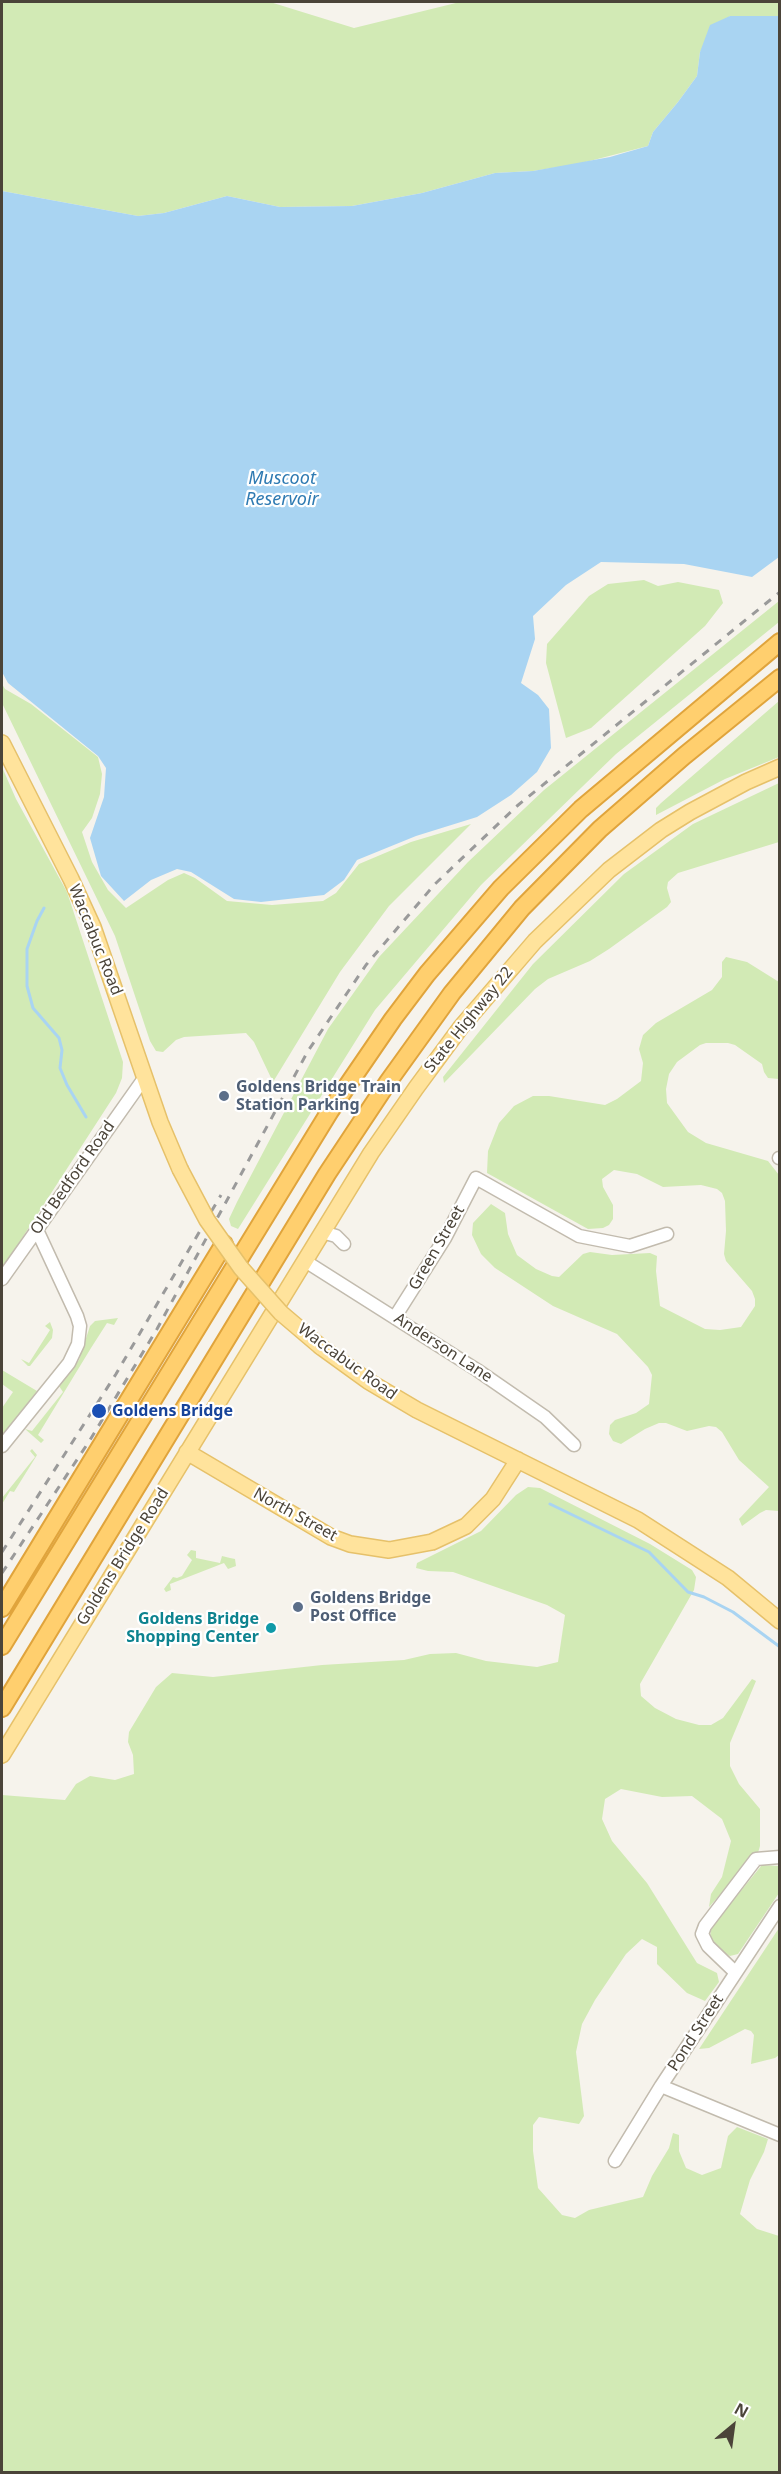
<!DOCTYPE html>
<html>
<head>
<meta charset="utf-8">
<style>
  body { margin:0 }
  #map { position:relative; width:781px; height:2474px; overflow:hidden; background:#f6f3ec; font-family:"Noto Sans",sans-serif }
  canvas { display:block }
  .frame { position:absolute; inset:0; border:3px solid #4b4439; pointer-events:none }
  .north { position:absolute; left:703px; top:2396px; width:60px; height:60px; -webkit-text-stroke:4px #fff; paint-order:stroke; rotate:29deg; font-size:16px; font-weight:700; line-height:24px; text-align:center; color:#4b4439 }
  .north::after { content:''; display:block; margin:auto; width:21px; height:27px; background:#4b4439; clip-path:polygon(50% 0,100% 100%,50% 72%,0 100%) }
</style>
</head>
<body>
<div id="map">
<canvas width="781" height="2474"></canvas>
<div class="frame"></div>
<div class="north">N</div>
</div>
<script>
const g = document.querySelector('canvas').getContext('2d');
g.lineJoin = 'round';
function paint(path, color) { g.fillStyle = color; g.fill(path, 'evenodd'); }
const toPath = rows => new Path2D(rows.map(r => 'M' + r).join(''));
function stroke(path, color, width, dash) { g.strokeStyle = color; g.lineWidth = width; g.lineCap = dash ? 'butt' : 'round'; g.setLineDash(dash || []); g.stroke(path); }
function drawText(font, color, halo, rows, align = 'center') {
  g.font = font + ' "Noto Sans",sans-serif'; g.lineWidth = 4.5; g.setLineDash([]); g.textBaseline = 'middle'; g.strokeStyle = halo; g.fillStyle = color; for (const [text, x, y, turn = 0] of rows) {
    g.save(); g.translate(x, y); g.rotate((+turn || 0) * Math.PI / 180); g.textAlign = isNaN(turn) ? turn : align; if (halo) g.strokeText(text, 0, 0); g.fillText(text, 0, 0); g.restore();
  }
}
const green = toPath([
  [2,2,270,2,354,28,460,2,779,2,780,16,730,16,700,52,697,76,678,102,653,132,648,146,578,164,533,171,495,173,422,193,352,206,280,207,227,196,164,213,138,216,2,191],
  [644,580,658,586,678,582,719,590,723,603,705,626,591,728,566,738,546,663,547,644,589,596,608,584],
  [779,601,779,622,616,754,481,885,375,1010,238,1229,231,1226,229,1219,237,1202,328,1029,379,957,468,862,544,790],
  [2,684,5,689,31,704,98,757,102,774,100,794,92,818,82,832,92,862,108,890,126,908,168,880,184,873,195,878,227,901,272,905,323,901,336,893,359,864,411,842,471,824,389,906,340,972,273,1082,254,1042,246,1033,184,1037,176,1040,163,1052,156,1051,150,1041,115,936,2,703],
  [779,701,779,757,725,779,656,815,656,808,661,803],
  [2,767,16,799,67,892,123,1062,122,1078,116,1093,2,1269],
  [779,783,779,842,678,873,668,882,667,888,671,902,667,907,609,949,590,961,548,979,535,989,444,1083,443,1077,533,964,624,874,693,824],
  [726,957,747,962,779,982,779,1079,768,1078,764,1072,762,1064,735,1045,728,1043,706,1043,700,1045,677,1062,669,1074,666,1089,667,1103,688,1132,706,1143,768,1161,779,1175,779,1511,766,1510,760,1513,742,1526,739,1519,769,1487,739,1460,722,1432,716,1427,709,1426,687,1431,666,1423,659,1423,645,1429,621,1444,613,1441,609,1434,610,1425,615,1420,636,1413,649,1404,652,1375,648,1367,617,1334,553,1306,495,1268,481,1254,472,1235,473,1223,491,1204,505,1213,508,1234,517,1255,536,1269,552,1276,559,1277,583,1254,590,1252,612,1255,650,1253,657,1256,656,1271,660,1306,705,1329,720,1330,741,1327,755,1306,755,1299,752,1291,726,1261,724,1254,726,1231,725,1201,722,1193,717,1189,701,1185,663,1187,637,1174,614,1170,602,1179,603,1187,613,1205,613,1219,609,1225,603,1228,588,1229,487,1173,488,1151,499,1123,514,1106,533,1096,549,1096,605,1105,617,1099,641,1081,643,1063,639,1049,643,1035,656,1023,712,990,722,977,722,962],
  [118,1318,114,1325,107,1323,91,1348,38,1435,44,1440,41,1443,25,1429,32,1431,63,1392,59,1386,79,1360,90,1326,95,1321],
  [50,1322,53,1330,52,1338,30,1366,28,1366,21,1359,29,1363,50,1330,45,1326],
  [2,1370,37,1391,2,1436,2,1408,13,1392,2,1384],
  [32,1449,37,1455,14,1492,10,1491,2,1504,2,1498,35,1457,30,1451],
  [528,1487,540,1488,650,1544,692,1570,696,1577,694,1590,640,1684,641,1696,655,1708,676,1719,699,1725,711,1725,723,1718,752,1679,756,1681,730,1743,730,1766,739,1784,760,1809,760,1846,758,1853,709,1907,711,1894,722,1877,731,1841,722,1819,692,1796,662,1797,621,1789,605,1799,602,1819,612,1841,647,1883,697,1963,717,1973,719,1982,705,2001,687,1993,657,1964,657,1947,642,1939,626,1954,595,2000,582,2024,576,2052,584,2116,579,2124,539,2117,533,2125,533,2151,538,2188,562,2215,575,2218,589,2210,643,2197,652,2176,669,2148,673,2133,679,2135,679,2151,686,2168,702,2175,721,2168,728,2136,737,2127,768,2139,764,2152,750,2180,740,2214,757,2229,779,2236,779,2472,2,2472,2,1795,65,1800,76,1784,90,1776,115,1780,134,1774,133,1755,128,1742,129,1732,156,1687,172,1673,213,1677,322,1665,404,1660,430,1654,456,1653,486,1661,537,1667,558,1662,565,1615,547,1605,453,1572,428,1571,416,1568,417,1563,481,1531,516,1495],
  [191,1550,196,1551,196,1558,220,1563,222,1556,230,1558,235,1559,236,1566,228,1569,224,1563,170,1584,171,1590,166,1592,164,1589,173,1577,177,1578,182,1576,192,1560,187,1555],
  [762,1865,779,1866,779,1893,738,1954,730,1956,719,1950,710,1936,712,1926],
  [779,1928,779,2055,775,2058,751,2064,754,2035,751,2031,745,2029,709,2048,699,2049]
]);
const water = toPath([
  [730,16,779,16,779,557,752,577,684,564,601,562,566,585,533,616,535,639,521,683,538,695,549,709,551,748,537,772,511,795,477,817,416,836,357,860,344,880,324,895,261,902,234,899,191,872,177,869,151,880,124,901,101,876,90,838,104,797,106,768,98,756,8,683,2,672,2,191,138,216,164,213,227,196,280,207,352,206,422,193,495,173,533,171,610,157,648,146,653,132,678,102,697,76,700,52,710,25]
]);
const stream = toPath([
  [44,908,37,921,27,949,27,986,33,1008,59,1038,62,1050,60,1068,67,1085,86,1117],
  [550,1504,649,1552,688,1592,704,1597,733,1612,780,1647]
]);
const minor = toPath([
  [779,1158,780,1158],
  [322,1232,336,1236,344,1244],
  [305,1261,477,1370,545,1417,574,1445],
  [2,1279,145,1077],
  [395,1317,445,1238,476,1178,579,1236,630,1246,667,1234],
  [2,1446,69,1363,78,1344,80,1326,77,1316,37,1230],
  [735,1972,708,1946,702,1934,705,1926,756,1859,780,1857],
  [661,2086,780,2135],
  [615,2161,661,2086,780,1906]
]);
const major = toPath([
  [2,743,71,879,93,927,160,1122,180,1169],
  [321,1347,368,1381,417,1410,638,1520,728,1578,780,1621],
  [187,1452,331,1537,350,1544,389,1550,432,1542,466,1526,493,1499,518,1460],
  [2,1755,371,1153,416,1088,461,1027,535,941,609,870,661,830,690,812,746,782,780,767]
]);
const highway = toPath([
  [2,1608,224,1244],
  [2,1646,330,1111,393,1019,427,974,501,888,581,809,780,642],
  [2,1708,327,1174,388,1082,452,993,522,908,600,829,684,756,780,678]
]);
const rail = toPath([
  [2,1552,116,1374,221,1195],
  [2,1573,90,1440,157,1329,308,1051,366,965,435,884,517,806,780,592]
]);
const majorBridge = toPath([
  [180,1169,207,1220,241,1268,281,1313,321,1347]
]);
const markers = [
  [224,1096,6,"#5c6f8a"],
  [99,1411,8,"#1a4fb4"],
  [298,1607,6,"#5c6f8a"],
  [271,1628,6,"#0f9aa8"]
];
const streetNames = [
  ["Waccabuc Road",95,940,68],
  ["State Highway 22",469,1020,-51],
  ["Old Bedford Road",73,1178,-55],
  ["Green Street",437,1248,-60],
  ["Anderson Lane",443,1348,33],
  ["Waccabuc Road",347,1362,36],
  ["North Street",295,1515,29],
  ["Goldens Bridge Road",123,1557,-58],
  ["Pond Street",696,2033,-57]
];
const serviceNames = [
  ["Goldens Bridge Train",236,1087],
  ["Station Parking",236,1105],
  ["Goldens Bridge",310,1598],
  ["Post Office",310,1616]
];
const transitNames = [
  ["Goldens Bridge",112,1411]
];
const cultureNames = [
  ["Goldens Bridge",259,1619],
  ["Shopping Center",259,1637]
];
const waterNames = [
  ["Muscoot",282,479],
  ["Reservoir",282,500]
];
paint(green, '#d2eab5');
paint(water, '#a9d4f2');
stroke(stream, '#a9d4f2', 3);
stroke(minor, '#c2bbae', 15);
stroke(major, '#e6c16a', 18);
stroke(highway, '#e0a43c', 20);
stroke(minor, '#fff', 12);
stroke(major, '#ffe39c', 15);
stroke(highway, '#ffcf6e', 16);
stroke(rail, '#9a9a9a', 3, [8, 8]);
stroke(majorBridge, '#e6c16a', 18, []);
stroke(majorBridge, '#ffe39c', 15);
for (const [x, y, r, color] of markers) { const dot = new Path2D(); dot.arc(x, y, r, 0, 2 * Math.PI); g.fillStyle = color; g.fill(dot); stroke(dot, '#fff', 2); }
drawText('16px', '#4b4439', '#fff', streetNames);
drawText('bold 16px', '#4e5e75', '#fff', serviceNames, 'left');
drawText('bold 16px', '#164399', '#fff', transitNames, 'left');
drawText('bold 16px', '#0d838f', '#fff', cultureNames, 'right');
drawText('italic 18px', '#2e7ab2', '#fff', waterNames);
</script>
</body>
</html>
